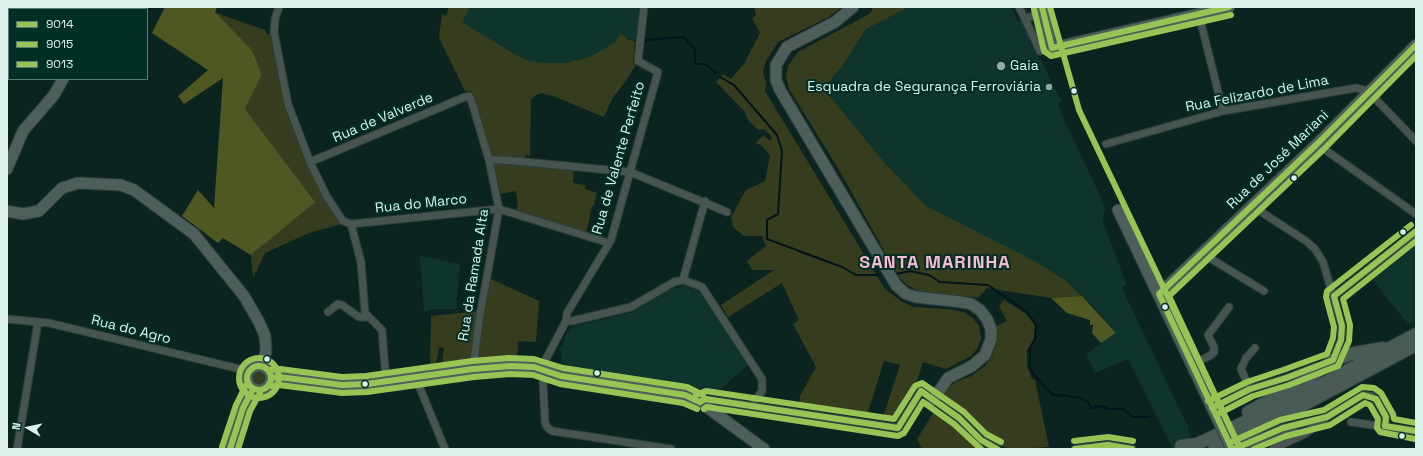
<!DOCTYPE html>
<html>
<head>
<meta charset="utf-8">
<style>
  body { margin:0 }
  #map { position:relative; width:1423px; height:456px; overflow:hidden; background:#0c241f; font-family:"Space Grotesk",sans-serif }
  canvas { display:block }
  .frame { position:absolute; inset:0; border:8px solid #dbf1ea; pointer-events:none }
  .legend { position:absolute; left:8px; top:8px; width:140px; height:72px; box-sizing:border-box; background:#012e25; border:1px solid #587c74; margin:0; padding:5px 7px; list-style:none; font-size:12px; color:#dbf1ea }
  .legend li { display:flex; align-items:center; gap:8px; height:20px }
  .legend b { width:20px; border:1px solid #587c74 }
  .north { position:absolute; left:8px; top:408px; width:40px; height:40px; -webkit-text-stroke:3px #012e25; paint-order:stroke; rotate:279deg; font-size:11px; font-weight:700; line-height:16px; text-align:center; color:#dbf1ea }
  .north::after { content:''; display:block; margin:auto; width:14px; height:18px; background:#dbf1ea; clip-path:polygon(50% 0,100% 100%,50% 72%,0 100%) }
</style>
</head>
<body>
<div id="map">
<canvas width="1423" height="456"></canvas>
<div class="frame"></div>
<ul class="legend">
<li><b style="height:5px;background:#98c455"></b>9014</li>
<li><b style="height:5px;background:#98c455"></b>9015</li>
<li><b style="height:5px;background:#98c455"></b>9013</li>
</ul>
<div class="north">N</div>
</div>
<script>
const g = document.querySelector('canvas').getContext('2d');
g.lineJoin = 'round';
function paint(path, color) { g.fillStyle = color; g.fill(path, 'evenodd'); }
const toPath = rows => new Path2D(rows.map(r => 'M' + r).join(''));
function stroke(path, color, width, dash) { g.strokeStyle = color; g.lineWidth = width; g.lineCap = dash ? 'butt' : 'round'; g.setLineDash(dash || []); g.stroke(path); }
function drawText(font, color, halo, rows, align = 'center') {
  g.font = font + ' "Space Grotesk",sans-serif'; g.lineWidth = 4; g.setLineDash([]); g.textBaseline = 'middle'; g.strokeStyle = halo; g.fillStyle = color; for (const [text, x, y, turn = 0] of rows) {
    g.save(); g.translate(x, y); g.rotate((+turn || 0) * Math.PI / 180); g.textAlign = isNaN(turn) ? turn : align; if (halo) g.strokeText(text, 0, 0); g.fillText(text, 0, 0); g.restore();
  }
}
const built = toPath([
  [469,7,641,7,638,39,631,40,625,37,578,68,538,71,460,22],
  [909,7,1011,7,1018,22,1021,21,1062,102,1058,104,1062,115,1105,206,1103,221,1126,284,1122,288,1189,429,1187,430,1196,449,1173,449,1128,359,1095,373,1086,354,1116,333,1095,308,1066,281,926,206,885,163,822,87,842,67,866,29],
  [1416,245,1416,320,1408,324,1372,279],
  [420,256,460,264,456,309,433,309,424,312],
  [684,286,696,290,702,295,748,365,716,393,572,371,570,367,560,363,562,353,559,349,563,346,564,338,571,327,629,313,671,289]
]);
const green = toPath([
  [449,7,470,7,462,22,516,55,529,61,545,63,566,63,590,57,616,42,620,33,629,40,635,41,633,63,636,64,626,81,613,97,604,117,553,96,541,93,536,95,531,100,530,156,525,155,525,159,493,157,489,151,485,130,482,128,474,96,470,91,465,91,439,38,442,14,446,16],
  [754,7,842,7,827,18,778,42,766,61,763,71,766,84,765,91,885,289,901,301,913,307,948,309,963,312,973,318,979,326,981,339,977,349,971,356,946,369,923,362,908,409,899,422,882,420,900,365,884,361,866,418,799,407,800,396,816,367,793,324,799,320,782,283,728,317,721,305,774,270,752,270,747,261,766,246,762,236,744,236,733,227,731,217,746,190,765,181,770,156,762,146,756,143,763,135,770,141,772,137,764,129,758,130,749,121,744,111,716,82,723,74,731,79,744,64,760,33,752,18,756,15],
  [873,7,909,7,866,29,842,67,823,88,885,163,926,206,1038,263,1066,281,1082,296,1051,298,987,288,978,298,918,291,907,285,899,277,838,168,789,89,786,77,788,66,798,52,871,13],
  [216,13,265,30,267,34,271,34,285,105,341,224,309,233,265,253,253,278,251,255,314,202,245,109,262,74,252,50],
  [504,162,574,169,573,183,585,185,585,189,597,193,594,206,592,206,586,233,516,211,518,204,516,191,501,194,492,163],
  [489,278,539,301,536,342,518,341,517,362,476,366,479,336],
  [1004,300,1025,313,1035,325,1034,339,1027,350,1027,366,1032,379,1035,380,1049,447,1016,449,1003,447,983,437,964,413,954,405,953,406,944,396,946,391,955,382,971,376,985,366,992,356,998,337,996,326,1007,321,999,306],
  [479,311,470,367,454,369,453,365,442,363,444,348,439,347,435,371,430,372,431,316],
  '251 378a8 8 0 1 1 16 0a8 8 0 1 1-16 0Z',
  [941,410,955,421,971,438,986,449,922,449,917,439,933,413]
]);
const forest = toPath([
  [165,7,217,7,215,12,252,50,262,74,245,109,315,202,251,255,223,238,218,243,182,216,198,190,214,208,223,78,184,104,178,96,208,70,152,33],
  [1082,296,1116,333,1101,343,1092,333,1093,325,1090,325,1090,320,1067,313,1051,298]
]);
const stream = toPath([
  [645,40,684,37,695,50,695,64,705,64,716,73],
  [720,77,734,85,777,135,782,151,778,214,767,220,767,239,842,267,856,275,877,275],
  [896,274,910,271,929,275,940,282,988,285,1027,312,1036,325,1035,339,1030,348,1030,368,1034,375,1052,394,1081,398,1088,402,1091,408,1101,406,1108,409,1123,409,1133,417,1150,417]
]);
const street = toPath([
  [73,7,74,9],
  [279,7,275,19,274,32,288,104,310,162,327,197,343,221,351,224,361,262,365,313,382,330,386,381],
  [644,7,638,61,658,72,611,240,567,313,566,321,546,359,543,381,545,422,547,427,552,431,671,449],
  [1019,7,1025,19],
  [1043,12,1025,19,1040,51,1052,48],
  [1199,15,1223,111],
  [7,46,9,45],
  [1106,144,1223,111,1356,88,1368,91,1416,141],
  [1317,144,1416,214],
  [489,160,504,160,630,172,727,212],
  [310,162,465,97,469,96,471,99,489,160,499,209,479,321,473,369],
  [1252,206,1306,241,1315,249,1323,262,1342,326,1341,340,1333,360,1331,361],
  [351,224,499,209,609,243],
  [1204,252,1213,260,1264,291],
  [683,280,702,287,762,379,762,391,751,406],
  [1334,296,1416,232],
  [328,312,338,304,342,305,359,317,368,317],
  [7,319,49,323,248,371],
  [566,321,572,321,631,307,674,282,683,280,705,201],
  [1192,365,1211,355,1214,352,1214,347,1208,335,1229,307],
  [415,376,445,449],
  [1250,389,1241,369,1246,358,1255,348],
  [700,402,705,399,898,428,921,391,959,418,981,440,997,449],
  [1212,408,1250,389,1286,378,1318,366],
  [1351,422,1416,431],
  [17,449,38,322],
  [1075,449,1108,445,1132,449],
  [1234,449,1283,428,1325,418],
  [1250,449,1294,429],
  [1273,449,1305,434,1327,417,1363,395,1371,396,1376,399,1386,417,1385,426]
]);
const secondary = toPath([
  [853,7,835,22,787,47,776,65,776,80,780,90,896,285,906,294,916,297,961,302,971,304,980,310,987,319,991,329,991,339,985,355,972,366,948,378,933,400],
  [1042,7,1052,48,1229,7],
  [135,9,136,7],
  [7,169,23,131,54,95,63,79],
  [1118,210,1218,420],
  [7,211,23,214,39,211,62,188,78,183,121,185,134,190,194,234,244,296,259,322,265,336,266,351,262,366],
  [1159,294,1317,144,1416,45],
  '247 378a12 12 0 1 1 24 0a12 12 0 1 1-24 0Z',
  [271,378,279,377,342,385,367,384,473,369,510,366,534,367,561,376,685,395,700,402,764,449],
  [230,449,243,408,253,389]
]);
const primary = toPath([
  [1248,412,1305,381,1333,360,1355,353,1383,348],
  [1181,446,1197,444,1292,400,1416,334],
  [1214,449,1294,410,1416,345]
]);
const secondaryBridge = toPath([
  [1218,420,1232,449]
]);
const bus1 = toPath([
  [1042,7,1052,48,1229,7],
  '247 378a12 12 0 1 1 24 0a12 12 0 1 1-24 0Z',
  [271,378,279,377,342,385,367,384,473,369,510,366,534,367,561,376,685,395,700,402],
  [700,402,705,399,898,428,921,391,959,418,981,440,997,449],
  [1212,408,1250,389,1286,378,1333,360,1341,340,1342,326,1334,296,1416,231],
  [230,449,243,408,253,389],
  [1075,449,1108,445,1132,449],
  [1232,449,1159,294,1317,144,1416,45],
  [1234,449,1283,428,1327,417,1363,395,1376,399,1386,417,1385,426,1416,431]
]);
const bus2 = toPath([
  [1034,9,1044,51,1051,56,1231,15],
  '239 378a20 20 0 1 1 40 0a20 20 0 1 1-40 0Z',
  [272,386,279,385,342,393,367,392,474,377,510,374,533,375,560,384,683,403,697,409],
  [704,409,707,407,898,436,904,433,923,402,954,424,981,449],
  [1216,415,1253,396,1289,385,1338,366,1349,341,1350,325,1343,299,1416,241],
  [1239,446,1169,296,1323,150,1416,56],
  [238,449,250,411,260,393],
  [1254,449,1286,436,1330,425,1365,403,1370,405,1378,419,1377,428,1380,432,1415,439]
]);
const bus3 = toPath([
  [1050,7,1079,110,1239,446],
  [270,370,280,369,342,377,366,376,472,361,509,358,534,359,563,368,687,387,703,395],
  [696,395,706,391,894,419,915,386,922,383,964,412,986,434,1001,442],
  [1208,401,1247,382,1283,370,1327,354,1333,338,1334,327,1326,297,1327,291,1411,225],
  [1074,441,1108,437,1133,441],
  [1231,442,1280,420,1324,410,1362,387,1374,388,1381,393,1393,414,1394,419,1416,423],
  [222,447,236,405,246,385]
]);
const markers = [
  [1001,66,5,"#93a9a3"],
  [1049,87,4,"#93a9a3"],
  [1074,91,3.5,"#dbf1ea"],
  [1294,178,3.5,"#dbf1ea"],
  [1403,232,3.5,"#dbf1ea"],
  [1165,307,3.5,"#dbf1ea"],
  [267,359,3.5,"#dbf1ea"],
  [597,373,3.5,"#dbf1ea"],
  [365,384,3.5,"#dbf1ea"],
  [1402,436,3.5,"#dbf1ea"]
];
const poiNames = [
  ["Gaia",1010,66],
  ["Esquadra de Segurança Ferroviária",1041,87,"right"]
];
const streetNames = [
  ["Rua Felizardo de Lima",1257,94,-11],
  ["Rua de Valverde",383,118,-23],
  ["Rua de Valente Perfeito",619,158,-74],
  ["Rua de José Mariani",1278,160,-44],
  ["Rua do Marco",421,204,-6],
  ["Rua da Ramada Alta",474,275,-81],
  ["Rua do Agro",131,330,14]
];
const districtNames = [
  ["SANTA MARINHA",935,263]
];
paint(built, '#0e342b');
paint(green, '#363d1e');
paint(forest, '#4f5822');
stroke(stream, '#01131b', 2);
stroke(street, '#2b3e3a', 9);
stroke(secondary, '#2b3e3a', 13);
stroke(primary, '#2b3e3a', 14);
stroke(street, '#485450', 7);
stroke(secondary, '#4e5e5a', 11);
stroke(primary, '#4a5b56', 12);
stroke(secondaryBridge, '#2b3e3a', 13, []);
stroke(secondaryBridge, '#4e5e5a', 11);
stroke(bus1, '#98c455', 6);
stroke(bus2, '#98c455', 6);
stroke(bus3, '#98c455', 6);
for (const [x, y, r, color] of markers) { const dot = new Path2D(); dot.arc(x, y, r, 0, 2 * Math.PI); g.fillStyle = color; g.fill(dot); stroke(dot, '#012e25', 1.5); }
drawText('14px', '#dbf1ea', '#012e25', poiNames, 'left');
drawText('14px', '#dbf1ea', '#012e25', streetNames);
g.letterSpacing = '1px';
drawText('bold 18px', '#f9b9d1', '#012e25', districtNames);
g.letterSpacing = '0px';
</script>
</body>
</html>
